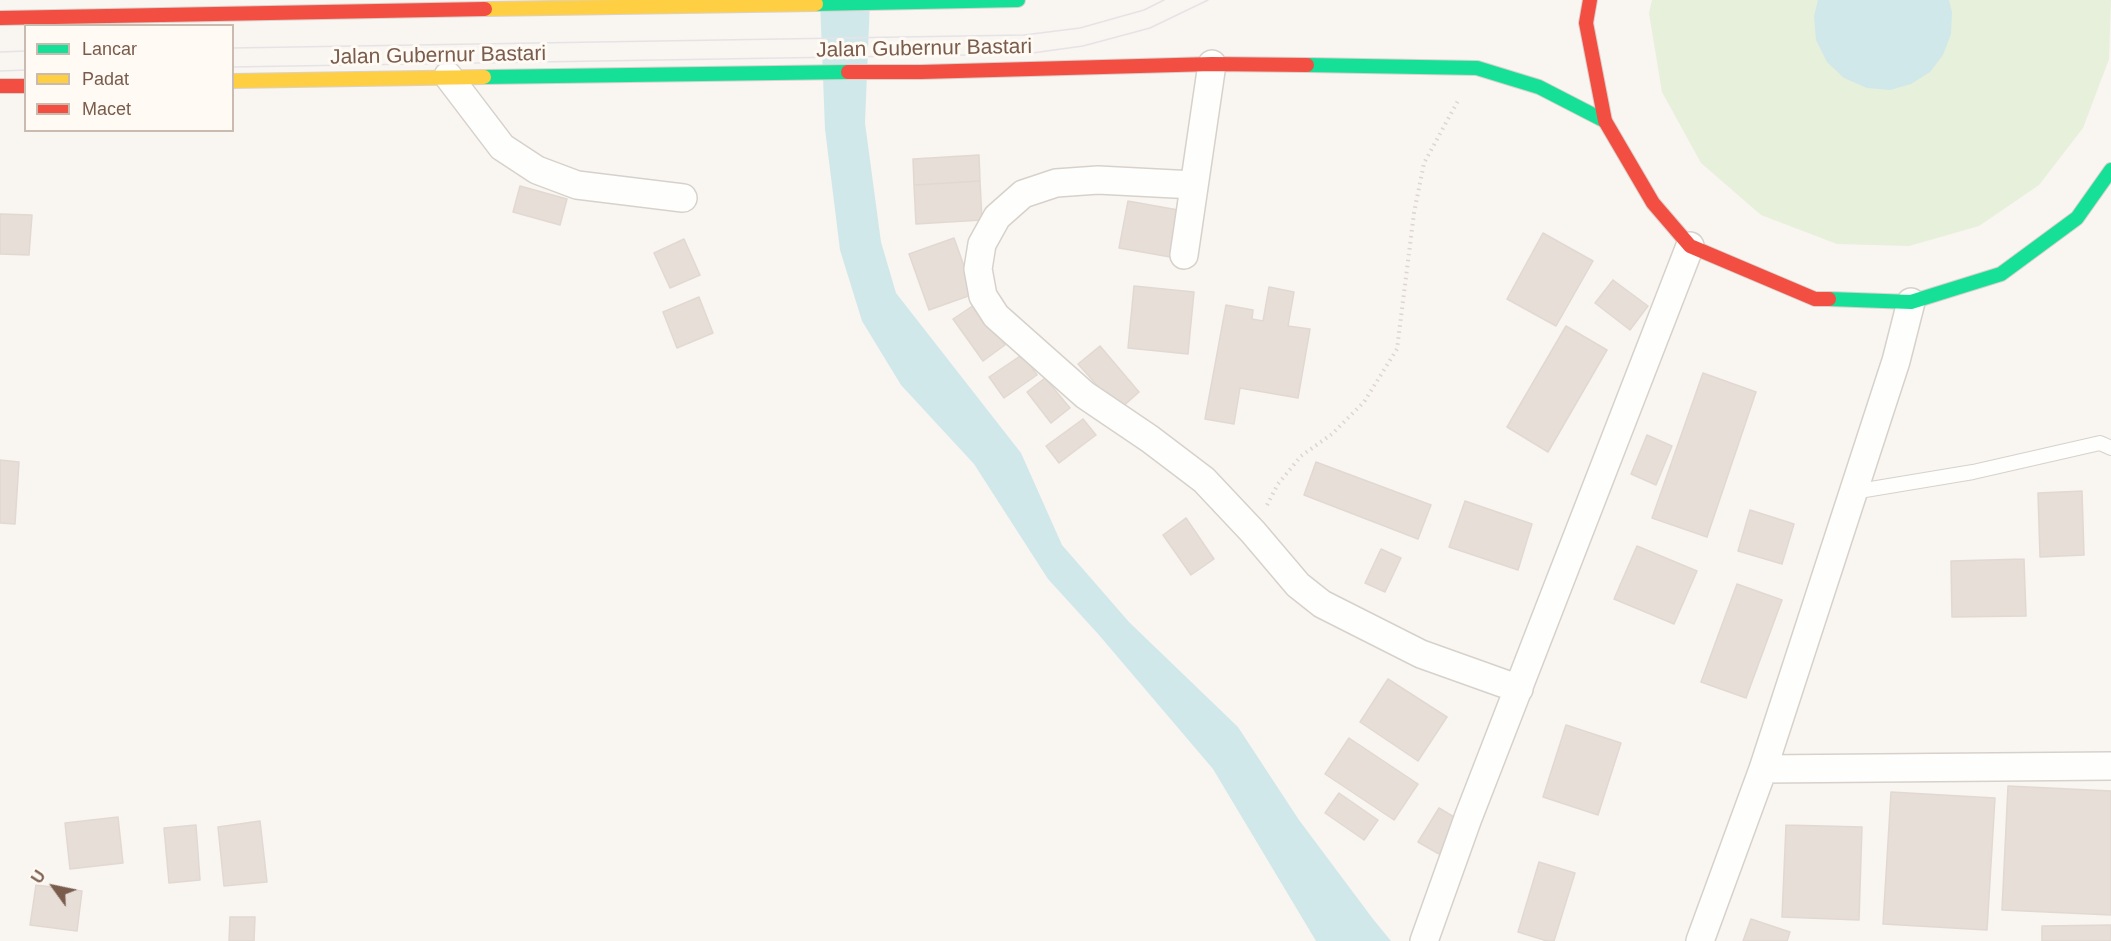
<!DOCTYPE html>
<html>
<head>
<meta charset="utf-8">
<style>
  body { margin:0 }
  #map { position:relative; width:2111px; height:941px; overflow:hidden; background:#f9f5f0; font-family:Arial,sans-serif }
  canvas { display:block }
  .legend { position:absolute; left:24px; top:24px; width:210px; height:108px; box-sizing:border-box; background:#fffaf3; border:2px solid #cabbb1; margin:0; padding:8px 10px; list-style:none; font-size:18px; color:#7a5c4d }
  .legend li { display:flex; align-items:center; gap:12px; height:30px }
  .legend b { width:30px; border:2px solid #cabbb1 }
  .north { position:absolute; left:24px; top:857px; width:60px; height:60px; -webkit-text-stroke:4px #fffaf3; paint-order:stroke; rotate:303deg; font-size:16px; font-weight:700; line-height:24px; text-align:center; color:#7a5c4d }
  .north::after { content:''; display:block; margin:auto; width:21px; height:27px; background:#7a5c4d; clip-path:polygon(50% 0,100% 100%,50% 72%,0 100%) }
</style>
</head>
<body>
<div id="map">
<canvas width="2111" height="941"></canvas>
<ul class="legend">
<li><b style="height:8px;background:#16e098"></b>Lancar</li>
<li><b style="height:8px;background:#ffcf43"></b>Padat</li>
<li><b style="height:8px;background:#f24e42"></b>Macet</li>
</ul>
<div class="north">U</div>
</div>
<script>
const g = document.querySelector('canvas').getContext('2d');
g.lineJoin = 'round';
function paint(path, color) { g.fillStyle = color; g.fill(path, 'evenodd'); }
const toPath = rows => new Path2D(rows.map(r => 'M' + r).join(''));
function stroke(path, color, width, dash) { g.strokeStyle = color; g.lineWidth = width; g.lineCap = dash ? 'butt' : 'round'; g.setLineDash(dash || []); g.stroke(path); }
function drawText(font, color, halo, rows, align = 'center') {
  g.font = font + ' Arial,sans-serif'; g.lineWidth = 6; g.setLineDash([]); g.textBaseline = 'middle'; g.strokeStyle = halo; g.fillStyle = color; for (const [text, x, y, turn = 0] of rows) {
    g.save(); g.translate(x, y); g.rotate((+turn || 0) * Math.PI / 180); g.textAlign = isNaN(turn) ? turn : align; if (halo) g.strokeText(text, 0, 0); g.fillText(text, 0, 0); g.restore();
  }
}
const green = toPath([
  [1652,0,2111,0,2109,59,2083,128,2039,185,1979,226,1909,246,1837,244,1761,215,1701,163,1662,92,1649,13]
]);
const water = toPath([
  [820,0,870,0,865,123,881,242,896,293,1021,453,1062,545,1129,622,1238,727,1299,820,1373,919,1391,941,1316,941,1213,769,1099,635,1048,579,974,464,901,385,862,321,840,250,825,129],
  [1818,0,1949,0,1952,12,1951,34,1943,55,1930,72,1911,84,1890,90,1867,88,1844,78,1827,62,1816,40,1814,16]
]);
const building = toPath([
  [979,155,980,181,914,185,913,159,979,155],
  [980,181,982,220,916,224,914,185,980,181],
  [520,186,567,199,560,225,513,212,520,186],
  [1128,201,1184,211,1176,258,1119,248,1128,201],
  [0,214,32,215,29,255,0,254,0,214],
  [1543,233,1593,261,1556,326,1507,299,1543,233],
  [954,238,974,294,929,310,909,254,954,238],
  [684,239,700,275,670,288,654,253,684,239],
  [1613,280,1648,306,1630,330,1595,303,1613,280],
  [1134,286,1194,292,1188,354,1128,348,1134,286],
  [1269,287,1294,292,1288,326,1310,329,1298,398,1240,388,1234,424,1205,419,1226,305,1253,310,1252,319,1263,321,1269,287],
  [699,297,713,333,677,348,663,312,699,297],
  [977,303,1005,345,983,361,953,319,977,303],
  [1566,326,1607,350,1548,452,1507,427,1566,326],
  [1100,346,1139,392,1119,410,1078,364,1100,346],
  [1023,354,1037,375,1004,398,989,377,1023,354],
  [1703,373,1756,392,1707,537,1652,518,1703,373],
  [1045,378,1070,408,1051,423,1027,392,1045,378],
  [1083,419,1096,435,1059,463,1046,446,1083,419],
  [1647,435,1672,446,1656,485,1631,474,1647,435],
  [0,460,19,462,15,524,0,523,0,460],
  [1316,462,1431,505,1418,539,1304,495,1316,462],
  [2082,491,2084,555,2040,557,2038,493,2082,491],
  [1465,501,1532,524,1518,570,1449,547,1465,501],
  [1750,510,1794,524,1782,564,1738,551,1750,510],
  [1186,518,1214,559,1191,575,1163,535,1186,518],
  [1637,546,1697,571,1674,624,1614,599,1637,546],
  [1381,549,1401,558,1385,592,1365,583,1381,549],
  [2024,559,2026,616,1952,617,1951,561,2024,559],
  [1737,584,1782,600,1746,698,1701,682,1737,584],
  [1388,679,1447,717,1418,761,1360,722,1388,679],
  [1566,725,1621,743,1598,815,1543,797,1566,725],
  [1349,738,1418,784,1394,820,1325,774,1349,738],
  [2008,786,2111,791,2111,915,2002,910,2008,786],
  [1891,792,1995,798,1987,930,1883,924,1891,792],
  [1339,793,1378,820,1364,840,1325,813,1339,793],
  [1439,808,1459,820,1439,854,1418,842,1439,808],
  [118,817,123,863,70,869,65,823,118,817],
  [260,821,267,882,224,886,218,827,260,821],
  [196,825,200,880,169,883,164,828,196,825],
  [1786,825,1862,827,1859,920,1782,917,1786,825],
  [1539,862,1575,873,1554,941,1547,941,1518,932,1539,862],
  [36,885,82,891,77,931,30,925,36,885],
  [230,917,255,917,254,941,229,941,230,917],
  [1751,919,1790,932,1787,941,1743,941,1751,919],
  [2111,925,2111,941,2042,941,2042,926,2111,925]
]);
const path = toPath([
  [1267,505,1278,484,1301,456,1332,434,1364,402,1397,349,1414,213,1424,163,1459,99]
]);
const lane = toPath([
  [1853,492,1973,472,2100,443,2111,448]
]);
const street = toPath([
  [448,76,502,147,537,170,577,185,683,198],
  [1194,185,1098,180,1056,183,1023,194,997,217,982,244,978,269,983,296,996,316,1085,395,1150,439,1204,480,1253,532,1298,585,1322,604,1421,654,1519,689],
  [1184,255,1212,64],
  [1763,769,2111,766],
  [1424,941,1468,818,1690,246],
  [1700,941,1763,769,1896,361,1911,302]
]);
const fast = toPath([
  [816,4,1018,0],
  [1307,65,1477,68,1539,87,1605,121],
  [484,77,848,72],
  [1829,299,1911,302,2001,274,2077,218,2111,170]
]);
const slow = toPath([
  [485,9,816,4],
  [232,81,484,77]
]);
const jam = toPath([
  [1590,0,1586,23,1605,121,1653,203,1690,246,1815,299,1829,299],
  [0,18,485,9],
  [848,72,921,72,1212,64,1307,65],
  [0,86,26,86]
]);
const tram = toPath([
  [232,48,1024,35,1080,28,1144,10,1164,0],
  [0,52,26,51],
  [232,67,1025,54,1083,46,1150,28,1208,0],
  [0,71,26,70]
]);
const streetNames = [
  ["Jalan Gubernur Bastari",924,49,-1],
  ["Jalan Gubernur Bastari",438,56,-1]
];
paint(green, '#e7f0db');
paint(water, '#d0e8ea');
paint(building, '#e6ded7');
stroke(building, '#e2d8d2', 1.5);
stroke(lane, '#d7d1cb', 16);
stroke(street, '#d7d1cb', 30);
stroke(fast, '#dad1cc', 16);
stroke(slow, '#dad1cc', 16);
stroke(jam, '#dad1cc', 16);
stroke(path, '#dcd5d0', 4, [1.5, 4.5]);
stroke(lane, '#fefefd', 14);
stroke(street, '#fefefd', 27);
stroke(fast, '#16e098', 14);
stroke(slow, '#ffcf43', 14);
stroke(jam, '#f24e42', 14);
stroke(tram, '#e6e3e7', 1.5);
drawText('21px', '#7a5c4d', '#fffaf3', streetNames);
</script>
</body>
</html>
